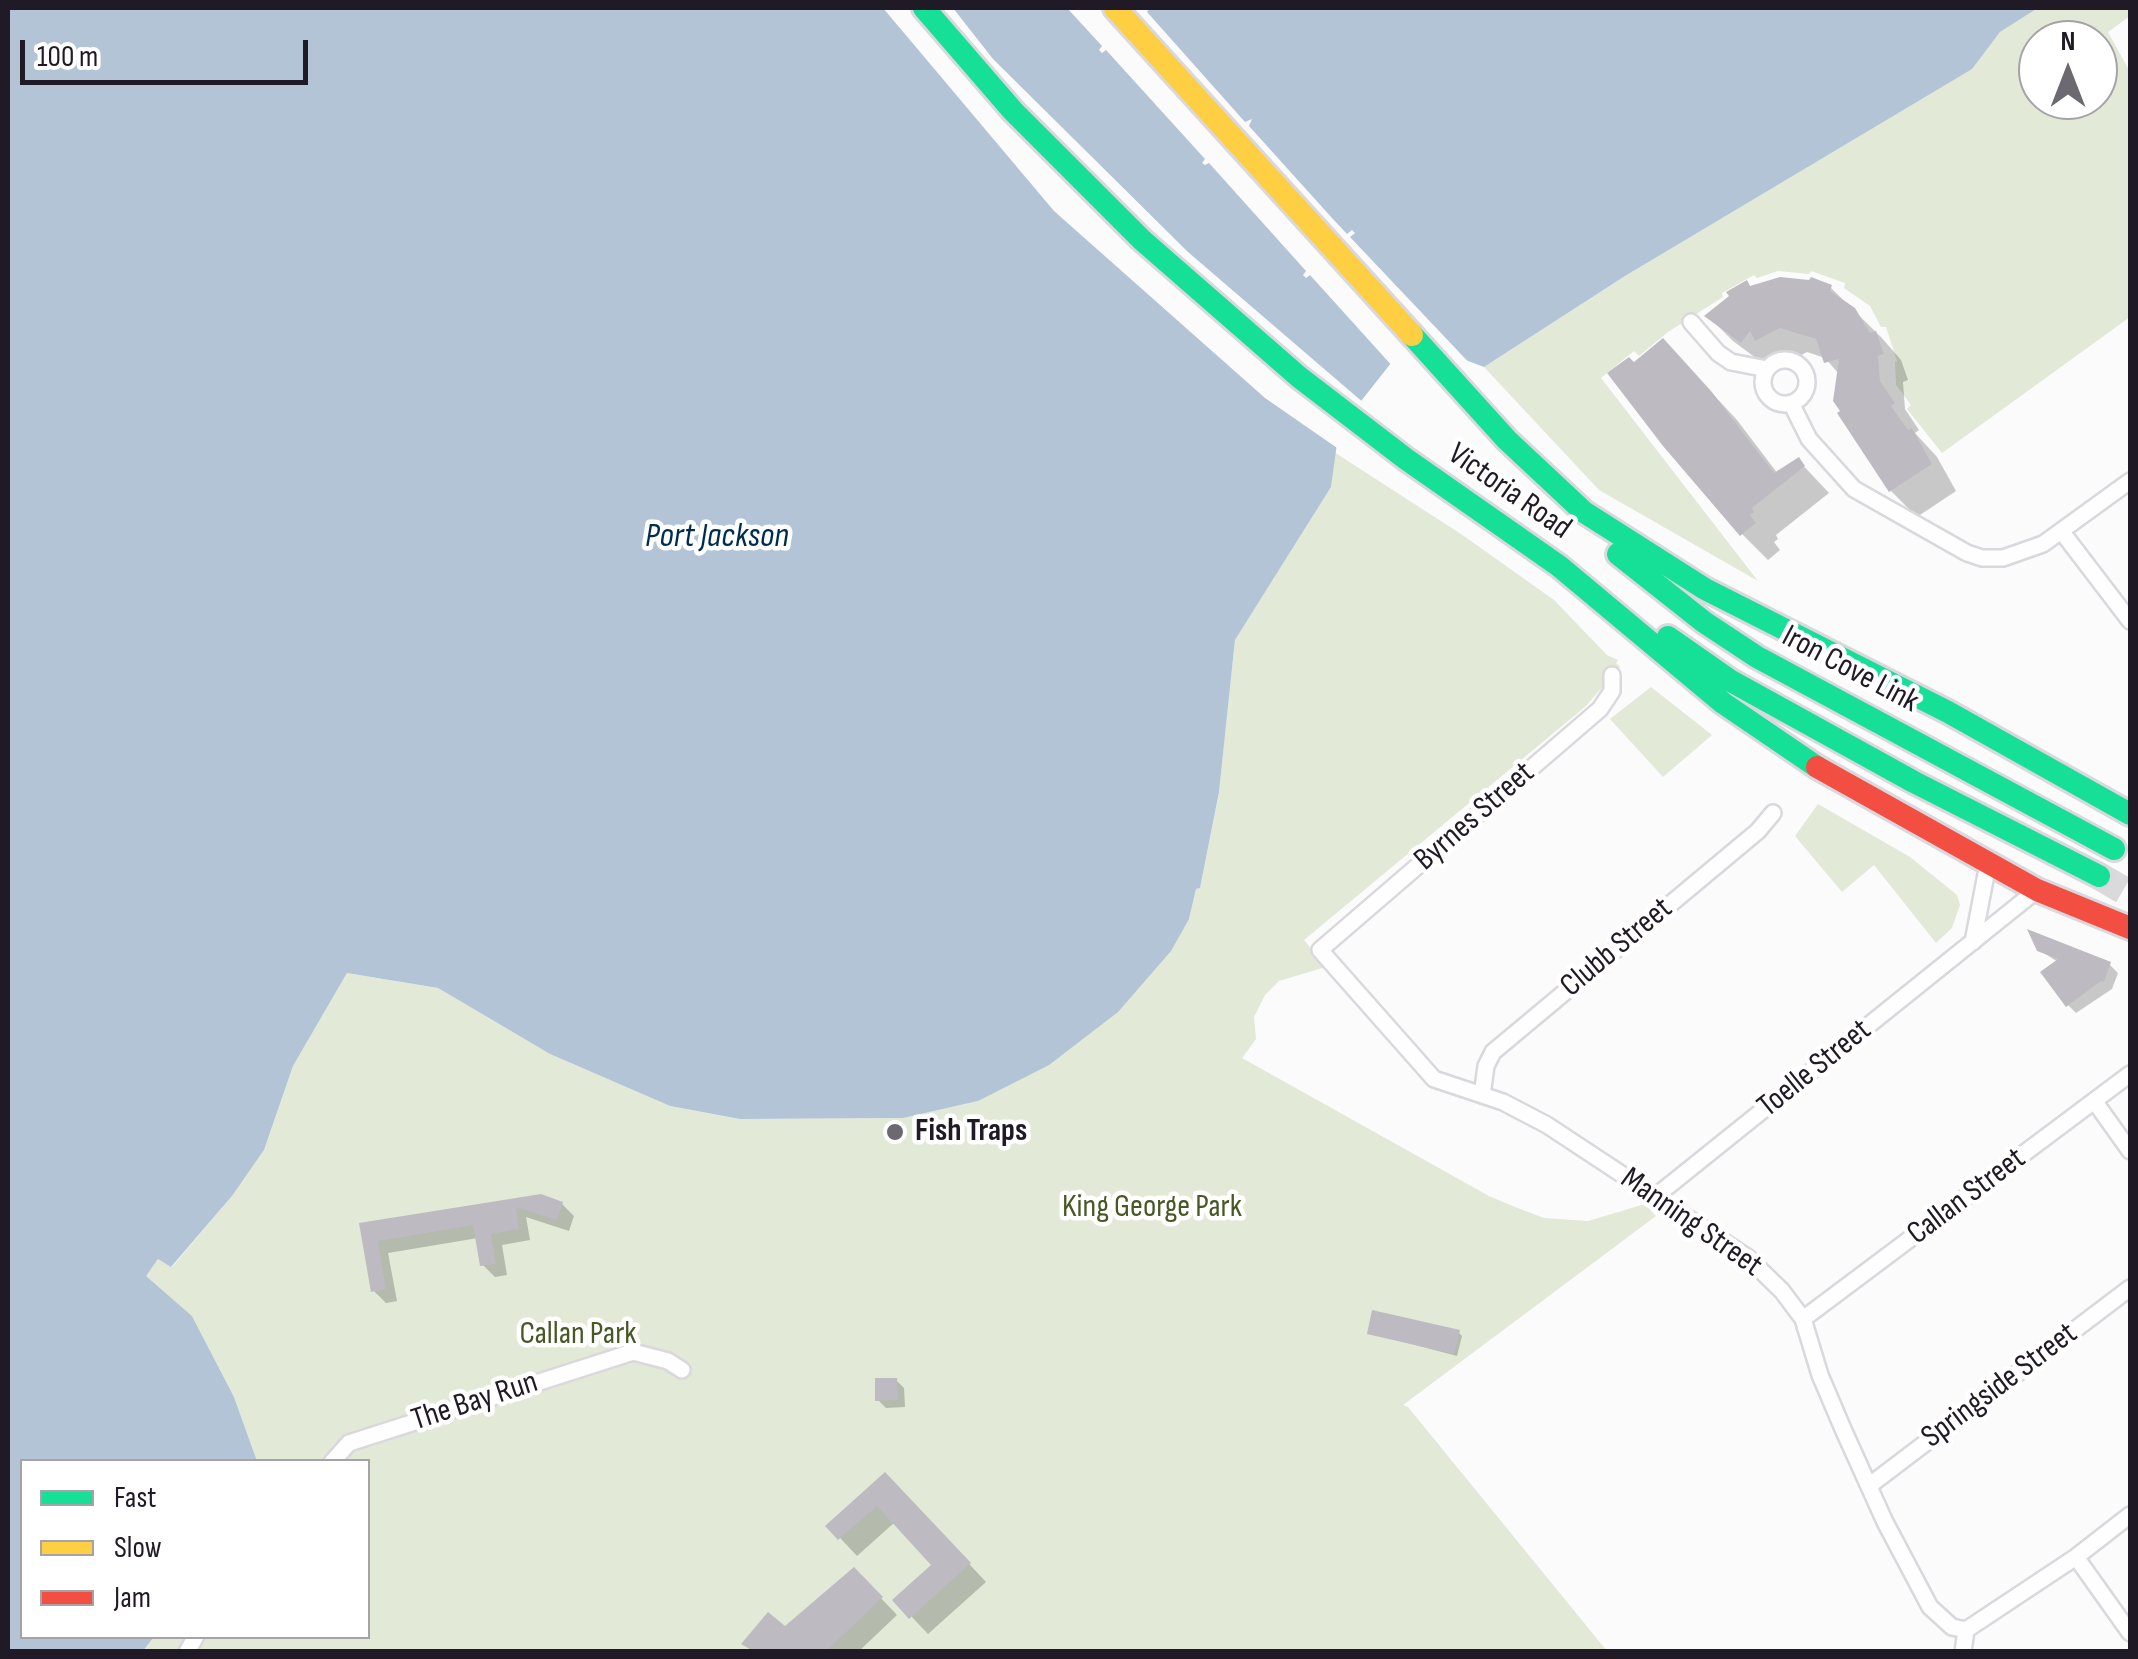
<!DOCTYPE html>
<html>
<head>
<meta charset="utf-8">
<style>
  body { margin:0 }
  #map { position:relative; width:2138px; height:1659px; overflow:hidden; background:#fbfbfb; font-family:"Sofia Sans Condensed",sans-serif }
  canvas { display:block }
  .frame { position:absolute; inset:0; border:10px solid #1f1a25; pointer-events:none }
  .legend { position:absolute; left:20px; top:1459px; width:350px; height:180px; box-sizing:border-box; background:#fff; border:2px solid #a5a3a8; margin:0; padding:12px 18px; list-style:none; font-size:30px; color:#1f1a25 }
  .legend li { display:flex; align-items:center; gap:20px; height:50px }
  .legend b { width:50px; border:2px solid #a5a3a8 }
  .north { position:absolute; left:2018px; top:20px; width:100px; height:100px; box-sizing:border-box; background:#fff; border:2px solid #a5a3a8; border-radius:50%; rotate:0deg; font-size:28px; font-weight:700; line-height:40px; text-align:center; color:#1f1a25 }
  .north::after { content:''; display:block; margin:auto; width:35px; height:45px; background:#6c6970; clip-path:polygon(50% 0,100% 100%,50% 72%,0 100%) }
  .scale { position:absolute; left:20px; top:40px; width:288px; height:45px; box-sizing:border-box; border:5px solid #1f1a25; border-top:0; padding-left:12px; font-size:30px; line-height:35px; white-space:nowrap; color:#1f1a25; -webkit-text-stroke:8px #fff; paint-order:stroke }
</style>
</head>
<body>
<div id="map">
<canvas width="2138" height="1659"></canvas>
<div class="frame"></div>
<ul class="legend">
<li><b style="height:12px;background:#16e098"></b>Fast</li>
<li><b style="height:12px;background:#ffcf43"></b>Slow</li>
<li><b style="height:12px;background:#f24e42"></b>Jam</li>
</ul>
<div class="north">N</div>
<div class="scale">100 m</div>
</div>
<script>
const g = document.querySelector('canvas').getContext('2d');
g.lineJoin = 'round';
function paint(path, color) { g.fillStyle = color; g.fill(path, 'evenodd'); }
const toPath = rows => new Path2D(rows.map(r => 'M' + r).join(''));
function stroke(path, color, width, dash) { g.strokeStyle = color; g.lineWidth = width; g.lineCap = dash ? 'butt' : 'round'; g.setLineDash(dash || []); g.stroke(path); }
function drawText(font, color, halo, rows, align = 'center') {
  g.font = font + ' "Sofia Sans Condensed",sans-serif'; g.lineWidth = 9; g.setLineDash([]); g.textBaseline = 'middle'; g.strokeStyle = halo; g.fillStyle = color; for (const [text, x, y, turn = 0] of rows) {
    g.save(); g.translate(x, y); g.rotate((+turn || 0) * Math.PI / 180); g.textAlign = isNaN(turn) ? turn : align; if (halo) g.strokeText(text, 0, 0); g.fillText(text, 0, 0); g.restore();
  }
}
const green = toPath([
  [2038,8,2130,8,2130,16,2108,32,2130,72,2130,317,1942,453,1907,409,1911,405,1896,385,1895,362,1897,361,1886,327,1881,327,1870,306,1844,288,1845,283,1811,271,1809,274,1778,271,1757,278,1754,275,1722,293,1723,297,1668,332,1639,356,1634,351,1601,378,1758,581,1599,490,1484,367,1625,276,1971,69,2000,32],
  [2038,40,2098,40,2098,100,2038,100],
  [1334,452,1464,536,1554,600,1607,655,1618,660,1616,663,1620,667,1585,707,1304,940,1326,967,1279,981,1265,995,1254,1017,1256,1039,1242,1058,1489,1196,1515,1207,1544,1218,1588,1221,1645,1204,1656,1216,1403,1405,1408,1407,1607,1651,143,1652,154,1637,368,1636,368,1462,257,1461,234,1397,192,1316,145,1276,158,1259,172,1267,232,1196,264,1150,293,1066,347,973,438,988,550,1054,670,1106,740,1119,902,1118,978,1101,1189,919,1196,889,1200,888,1219,792,1235,640,1331,487],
  [1651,687,1712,735,1663,777,1610,719],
  [1818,804,1910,857,1957,895,1960,905,1952,928,1936,943,1874,865,1842,892,1795,836]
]);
const water = toPath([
  [8,8,2038,8,2000,32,1972,69,1625,276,1484,367,1410,339,1339,429,1331,487,1235,640,1219,792,1200,888,1196,889,1189,919,1171,951,1118,1012,1049,1065,978,1101,903,1118,740,1119,670,1106,550,1054,438,988,347,973,293,1066,264,1150,232,1196,171,1267,158,1259,146,1276,192,1316,234,1397,257,1461,22,1462,22,1636,154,1637,143,1651,8,1652]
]);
const pier = toPath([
  [883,8,953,8,993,59,1188,252,1365,404,1343,431,1340,450,1265,398,1054,211],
  [1067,8,1150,8,1147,12,1245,122,1252,119,1249,126,1332,218,1347,234,1352,230,1355,233,1350,237,1476,370,1412,344,1394,368,1310,275,1306,278,1303,275,1306,271,1209,163,1205,165,1202,163,1205,159,1106,50,1102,53,1099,50,1102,46]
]);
const shadow = toPath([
  [1752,288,1831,288,1881,337,1901,360,1908,380,1903,382,1905,409,1919,430,1915,433,1937,457,1956,491,1917,517,1891,491,1839,374,1825,358,1807,352,1783,365,1775,357,1768,367,1733,341,1708,316],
  [1634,365,1689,368,1737,420,1778,474,1798,460,1829,493,1776,535,1778,539,1774,542,1780,550,1768,560,1742,534],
  [2039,950,2110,965,2118,973,2112,989,2076,1013,2068,1005,2058,962],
  [540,1196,562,1204,574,1216,569,1231,526,1217,530,1240,502,1245,507,1275,495,1277,483,1265,478,1238,388,1253,397,1301,386,1303,373,1290,362,1225],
  [1370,1333,1459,1333,1462,1336,1457,1356],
  [896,1380,904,1388,905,1407,886,1408,878,1400],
  [902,1492,986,1582,928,1634,896,1600,935,1565,895,1522,857,1556,829,1526],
  [854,1570,897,1615,858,1652,753,1652,745,1643,785,1629]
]);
const building = toPath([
  [1780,277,1809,280,1811,277,1832,285,1830,291,1855,308,1870,333,1876,331,1884,354,1878,356,1880,381,1895,403,1891,406,1908,430,1912,428,1932,464,1889,492,1837,413,1840,411,1833,401,1839,359,1824,363,1816,339,1780,328,1755,341,1750,331,1741,343,1704,316,1729,296,1726,292,1747,280,1750,286],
  [1663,338,1711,391,1774,473,1799,457,1805,466,1752,508,1754,512,1750,515,1756,523,1740,536,1663,446,1607,373,1629,357,1634,362],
  [2027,929,2111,962,2104,982,2101,981,2066,1007,2040,972,2058,959,2037,951],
  [541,1194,563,1202,557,1220,516,1207,519,1229,491,1234,496,1264,480,1266,473,1225,378,1241,386,1289,371,1292,359,1223],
  [1372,1310,1460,1330,1454,1354,1367,1334],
  [875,1378,897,1378,898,1400,875,1401],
  [885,1472,971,1563,909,1619,892,1600,931,1565,877,1506,838,1540,825,1526],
  [854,1567,883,1597,825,1652,755,1652,741,1644,768,1612,785,1626]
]);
const highwayTunnel = toPath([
  [2099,876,2130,894]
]);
const street = toPath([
  [1691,322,1718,353,1731,362,1767,369],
  '1763 382a22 22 0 1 1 44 0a22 22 0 1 1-44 0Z',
  [1791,403,1809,439,1854,489,1967,553,1982,558,2003,558,2043,544,2130,481],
  [2062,532,2130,621],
  [1612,675,1612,691,1600,709,1320,950,1434,1079,1503,1102,1547,1125,1747,1257,1782,1291,1803,1319,1820,1375,1843,1429,1885,1522,1930,1607,1952,1627,1966,1630],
  [1973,942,1988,864],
  [1482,1095,1486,1066,1493,1052,1758,831,1773,813],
  [2095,1102,2130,1151],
  [1656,1196,2037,890],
  [1803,1319,2130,1074],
  [332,1462,349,1443,633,1352,668,1361,682,1370],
  [1870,1485,2130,1288],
  [2076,1557,2130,1633],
  [1966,1630,2076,1557,2130,1515],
  [187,1652,196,1636],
  [1963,1652,1966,1630]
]);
const fast = toPath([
  [924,8,1013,111,1142,240,1299,377,1406,459,1559,566,1723,703,1817,767],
  [1412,335,1507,440,1584,512,1705,589,1948,712,2130,814],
  [1618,554,1704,622,1757,657,2114,849],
  [1668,637,1731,681,1914,782,2099,876]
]);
const slow = toPath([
  [1115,8,1412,335]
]);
const jam = toPath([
  [1817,767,2037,890,2130,928]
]);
const markers = [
  [895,1132,10,"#6c6970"]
];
const streetNames = [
  ["Victoria Road",1509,492,35],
  ["Iron Cove Link",1850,670,28],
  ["Byrnes Street",1475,817,-41],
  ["Clubb Street",1617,948,-40],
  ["Toelle Street",1815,1069,-39],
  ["Callan Street",1967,1197,-37],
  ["Manning Street",1691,1223,35],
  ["Springside Street",2000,1386,-37],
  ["The Bay Run",475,1402,-18]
];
const poiNames = [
  ["Fish Traps",915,1132]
];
const parkNames = [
  ["King George Park",1152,1208],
  ["Callan Park",578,1335]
];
const waterNames = [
  ["Port Jackson",717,537]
];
paint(green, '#e2e9d7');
paint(water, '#b2c4d6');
paint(pier, '#fbfbfb');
paint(shadow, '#0003');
paint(building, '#bdbbc1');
stroke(highwayTunnel, '#dad9db', 28, [28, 14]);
stroke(street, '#dad7dd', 20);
stroke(fast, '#dad7dd', 28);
stroke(slow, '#dad7dd', 28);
stroke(jam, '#dad7dd', 28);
stroke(street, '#fefefe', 15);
stroke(fast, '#16e098', 22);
stroke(slow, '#ffcf43', 22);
stroke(jam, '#f24e42', 22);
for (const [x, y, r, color] of markers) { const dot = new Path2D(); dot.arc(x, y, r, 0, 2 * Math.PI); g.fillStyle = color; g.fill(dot); stroke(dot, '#fff', 4); }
drawText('32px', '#1f1a25', '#fff', streetNames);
drawText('bold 32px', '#1f1a25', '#fff', poiNames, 'left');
drawText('32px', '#475825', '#fff', parkNames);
drawText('italic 35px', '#002d4f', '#fff', waterNames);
</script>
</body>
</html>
